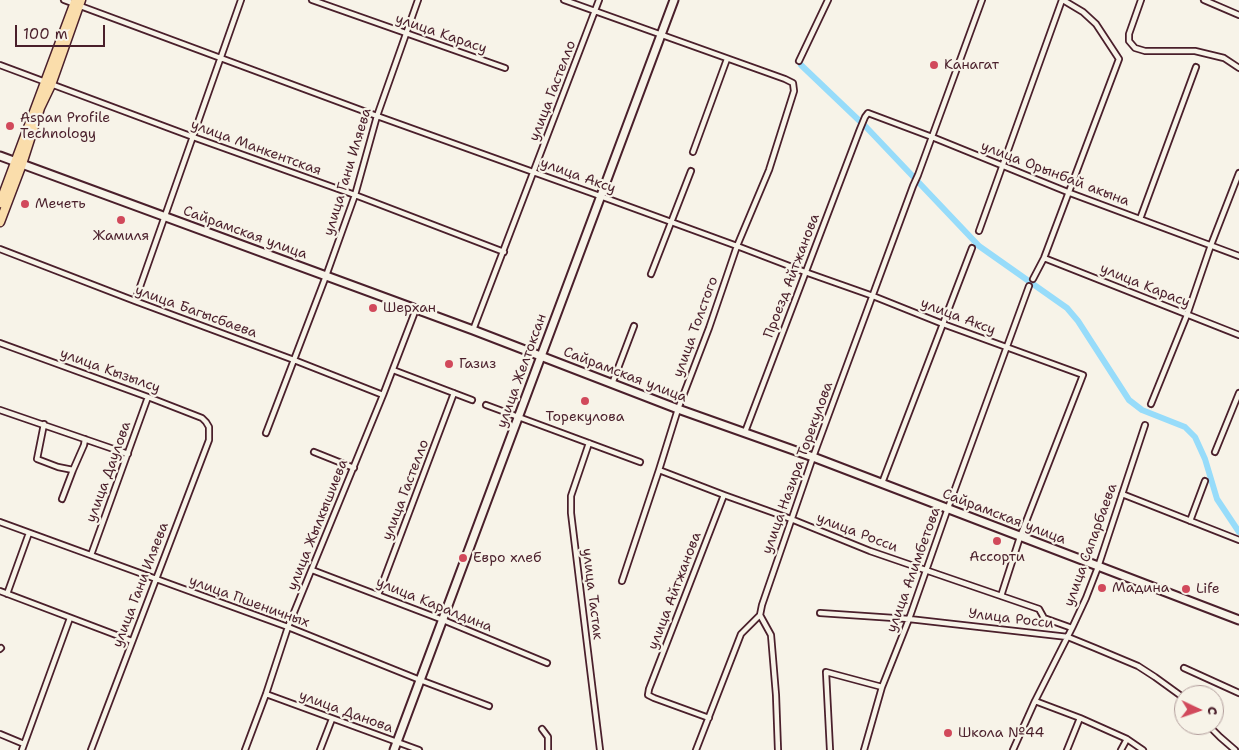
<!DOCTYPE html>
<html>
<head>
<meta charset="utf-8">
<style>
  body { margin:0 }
  #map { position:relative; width:1239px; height:750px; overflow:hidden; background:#f7f3e8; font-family:"Shantell Sans",sans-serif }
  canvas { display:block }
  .north { position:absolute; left:1174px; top:685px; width:50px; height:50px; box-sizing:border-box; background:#f7f3e8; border:1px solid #b29e9c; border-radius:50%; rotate:93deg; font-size:14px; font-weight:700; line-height:20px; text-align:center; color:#4a1f2b }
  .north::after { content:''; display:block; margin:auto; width:18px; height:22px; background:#d1495b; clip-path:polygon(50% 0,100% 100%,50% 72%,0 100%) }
  .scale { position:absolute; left:15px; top:25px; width:90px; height:22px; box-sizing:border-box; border:2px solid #4a1f2b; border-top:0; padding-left:6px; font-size:15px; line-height:18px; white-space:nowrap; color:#4a1f2b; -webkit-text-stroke:4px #f7f3e8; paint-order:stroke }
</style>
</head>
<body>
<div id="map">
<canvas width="1239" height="750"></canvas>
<div class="north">С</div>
<div class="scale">100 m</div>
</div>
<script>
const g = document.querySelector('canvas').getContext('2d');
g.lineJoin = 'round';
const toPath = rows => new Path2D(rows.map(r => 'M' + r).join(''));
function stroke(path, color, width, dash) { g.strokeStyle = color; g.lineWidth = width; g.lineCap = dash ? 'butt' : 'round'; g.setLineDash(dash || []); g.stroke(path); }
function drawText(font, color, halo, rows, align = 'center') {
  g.font = font + ' "Shantell Sans",sans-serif'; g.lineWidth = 4.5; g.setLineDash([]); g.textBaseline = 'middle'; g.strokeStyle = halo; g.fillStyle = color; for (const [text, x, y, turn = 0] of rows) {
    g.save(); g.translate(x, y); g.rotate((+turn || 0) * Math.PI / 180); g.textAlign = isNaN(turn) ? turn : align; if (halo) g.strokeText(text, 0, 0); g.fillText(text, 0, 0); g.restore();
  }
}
const canal = toPath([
  [801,65,867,128,979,246,1067,308,1078,321,1129,400,1142,410,1185,427,1195,437,1205,459,1217,499,1239,532]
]);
const street = toPath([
  [64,0,377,116,600,196,737,246,805,272,873,296,943,324,1083,375,1020,537,1001,596],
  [312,0,505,68],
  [564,0,785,79,793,83,794,91,769,170,737,246,709,328,678,409,659,470,622,581],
  [1141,0,1129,34,1129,41,1135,48,1145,51,1195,51,1224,58,1239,68],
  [1204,0,1239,15],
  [799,61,828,0],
  [0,65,193,137,355,195,504,252],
  [693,152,727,59],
  [1140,219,1196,67],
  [979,231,1062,0],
  [0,249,135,301,294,360,383,395],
  [1044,258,1239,335],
  [651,274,691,171],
  [1033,279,1044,258,1119,59,1096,24,1083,12,1063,0],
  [135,301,241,0],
  [473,330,599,0],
  [0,343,148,397,202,418,206,422,209,427,209,440,91,750],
  [393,370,472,400],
  [612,384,634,326],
  [1151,404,1187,315,1211,245,1239,173],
  [486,405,640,462],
  [0,410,128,454],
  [44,424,37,459,58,467,73,470],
  [745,432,860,129,865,117,868,113,932,137,1070,193,1239,256],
  [266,433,326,276,355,195,377,116,418,0],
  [589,443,571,496,571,513,600,750],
  [314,452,354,468],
  [1215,452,1239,393],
  [659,470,724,495,791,519,870,551,1036,608,1039,609,1044,618,1072,628],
  [882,483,972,248],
  [1122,494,1239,540],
  [62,499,73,470,84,445,85,439],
  [1190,521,1205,481],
  [0,522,288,627,420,680,489,706],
  [91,555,148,397],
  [312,570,443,620,547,663],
  [0,591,132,641],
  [7,594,29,533],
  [378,595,454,393],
  [820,613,909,619,1068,637,1095,648,1138,666,1155,677,1184,698],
  [760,615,771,635,776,695,778,750],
  [0,649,1,648],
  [1184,668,1239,693],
  [266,694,419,750],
  [1035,701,1080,718,1127,739,1143,750],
  [709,718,654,698,648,695,649,689,724,495],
  [1208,725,1220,737,1235,750],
  [542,729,548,737,548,750],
  [0,734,24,744],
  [22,750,70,618],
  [245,750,266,694,288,627,383,395,416,309],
  [320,750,332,719],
  [696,750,741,634,760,615,762,605,813,457,913,186,918,175,982,0],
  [830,750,826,672,882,687],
  [864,750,882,687,909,619,948,508,1029,286],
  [1013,750,1035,701,1072,628,1086,598,1098,567,1145,425],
  [1067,750,1080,718],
  [1121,750,1127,739]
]);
const secondary = toPath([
  [0,156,473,330,678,409,813,457,1239,620],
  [394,750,674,0]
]);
const primary = toPath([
  [0,203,75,2],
  [0,222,22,164,40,108,51,85,81,0]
]);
const markers = [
  [934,65,5,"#d1495b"],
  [10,126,5,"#d1495b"],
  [25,204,5,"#d1495b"],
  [121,220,5,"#d1495b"],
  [373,308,5,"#d1495b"],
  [449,364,5,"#d1495b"],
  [585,401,5,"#d1495b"],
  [997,541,5,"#d1495b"],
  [463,558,5,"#d1495b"],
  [1102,588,5,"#d1495b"],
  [1186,589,5,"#d1495b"],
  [948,733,5,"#d1495b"]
];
const streetNames = [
  ["улица Карасу",441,34,19],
  ["улица Гастелло",553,91,-69],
  ["улица Манкентская",256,148,20],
  ["улица Гани Иляева",348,172,-73],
  ["улица Орынбай акына",1055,174,21],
  ["улица Аксу",578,176,20],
  ["Сайрамская улица",245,233,20],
  ["Проезд Айтжанова",792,276,-69],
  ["улица Карасу",1145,286,22],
  ["улица Багысбаева",196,312,20],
  ["улица Аксу",958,317,21],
  ["улица Толстого",696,327,-70],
  ["улица Кызылсу",110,371,20],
  ["улица Желтоксан",522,371,-70],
  ["Сайрамская улица",625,375,21],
  ["улица Назира Торекулова",798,468,-70],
  ["улица Даулова",109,472,-70],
  ["улица Гастелло",406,490,-69],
  ["Сайрамская улица",1004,517,21],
  ["улица Жылкышиева",318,525,-68],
  ["улица Росси",857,533,21],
  ["улица Сапарбаева",1091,545,-70],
  ["улица Алимбетова",914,570,-70],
  ["улица Гани Иляева",141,585,-69],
  ["улица Айтжанова",675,591,-69],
  ["улица Тастак",592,594,83],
  ["улица Пшеничных",249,602,20],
  ["улица Каралдина",434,605,22],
  ["Улица Росси",1011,619,7],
  ["улица Данова",346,712,20]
];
const poiNames = [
  ["Канагат",944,65],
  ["Aspan Profile",20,118],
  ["Technology",20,134],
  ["Мечеть",35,204],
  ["Жамиля",121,236,"center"],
  ["Шерхан",383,308],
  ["Газиз",459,364],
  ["Торекулова",585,417,"center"],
  ["Ассорти",997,557,"center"],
  ["Евро хлеб",473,558],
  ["Мадина",1112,588],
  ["Life",1196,589],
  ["Школа №44",958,733]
];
stroke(canal, '#97dcfa', 6);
stroke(street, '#4a1f2b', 8);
stroke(secondary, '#4a1f2b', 11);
stroke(primary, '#4a1f2b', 11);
stroke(street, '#f7f3e8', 4.5);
stroke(secondary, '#f7f3e8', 7);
stroke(primary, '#faddab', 8);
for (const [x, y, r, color] of markers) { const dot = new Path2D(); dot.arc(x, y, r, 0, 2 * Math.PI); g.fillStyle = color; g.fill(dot); stroke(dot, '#f7f3e8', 2); }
drawText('14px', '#4a1f2b', '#f7f3e8', streetNames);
drawText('14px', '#4a1f2b', '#f7f3e8', poiNames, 'left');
</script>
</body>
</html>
